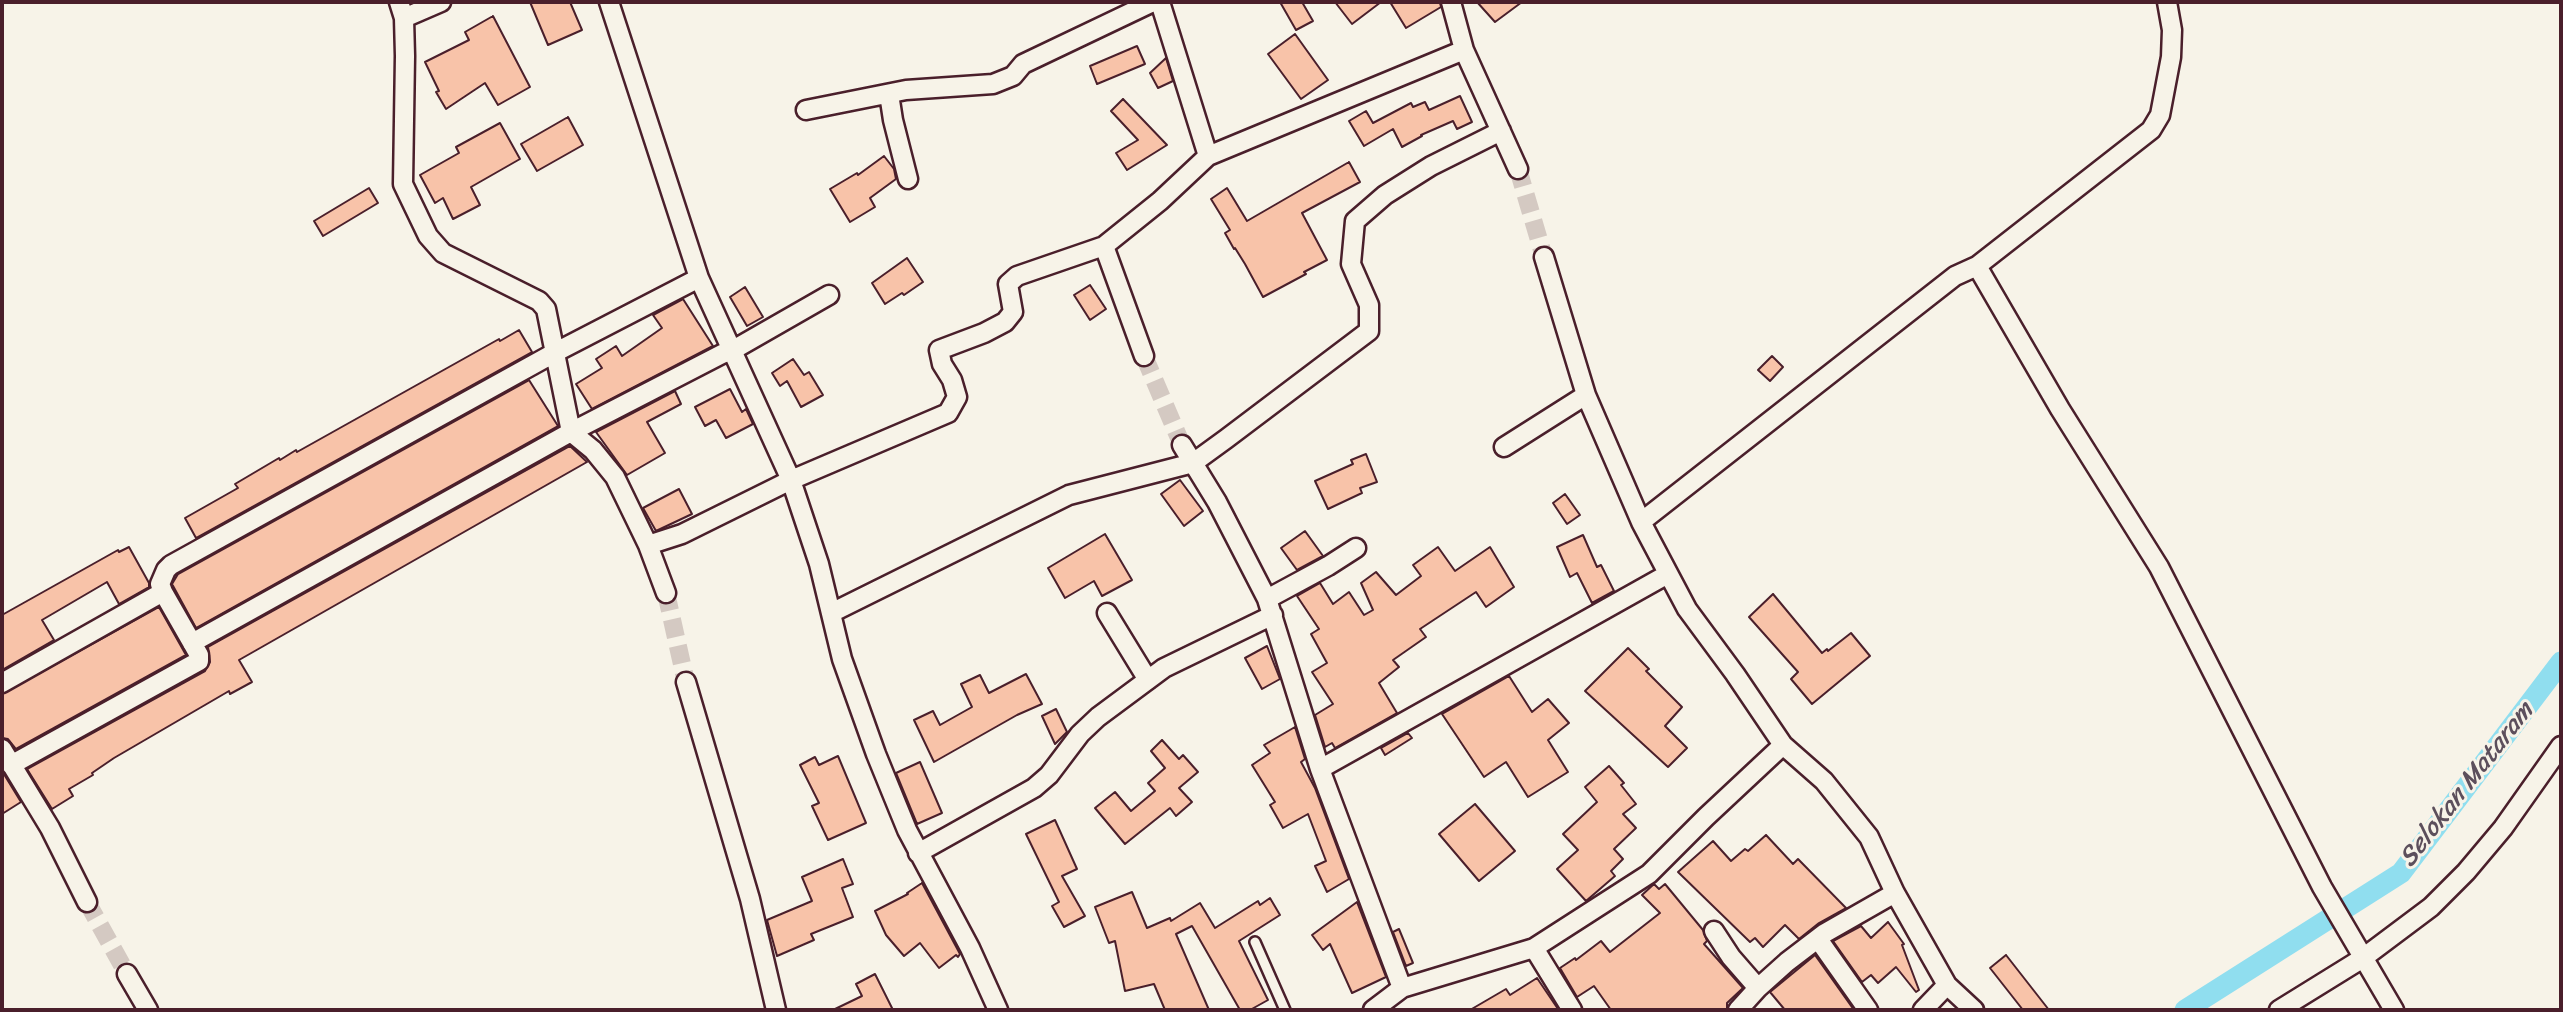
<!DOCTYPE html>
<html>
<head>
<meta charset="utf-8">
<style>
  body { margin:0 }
  #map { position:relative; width:2563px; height:1012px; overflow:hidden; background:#f7f3e8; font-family:Sriracha,sans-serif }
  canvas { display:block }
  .frame { position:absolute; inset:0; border:4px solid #4a1f2b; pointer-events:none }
</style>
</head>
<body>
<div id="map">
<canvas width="2563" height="1012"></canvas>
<div class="frame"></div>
</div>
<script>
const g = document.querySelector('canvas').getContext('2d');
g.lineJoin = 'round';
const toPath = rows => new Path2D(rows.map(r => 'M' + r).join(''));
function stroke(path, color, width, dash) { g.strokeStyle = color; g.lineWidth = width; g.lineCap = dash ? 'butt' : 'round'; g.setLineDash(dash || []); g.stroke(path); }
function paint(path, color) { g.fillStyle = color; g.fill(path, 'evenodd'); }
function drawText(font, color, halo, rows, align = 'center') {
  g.font = font + ' Sriracha,sans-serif'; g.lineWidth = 6; g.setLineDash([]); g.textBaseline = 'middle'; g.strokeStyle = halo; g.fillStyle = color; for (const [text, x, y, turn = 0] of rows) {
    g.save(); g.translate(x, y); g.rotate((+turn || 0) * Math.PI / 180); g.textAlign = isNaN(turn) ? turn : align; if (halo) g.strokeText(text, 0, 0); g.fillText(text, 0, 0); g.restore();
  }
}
const canal = toPath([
  [2185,1010,2401,873,2561,662]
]);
const building = toPath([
  [530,2,570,2,582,30,548,45,530,2],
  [1280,2,1302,2,1313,21,1296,30,1280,2],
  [1335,2,1381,2,1352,24,1335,2],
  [1390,2,1440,2,1441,7,1406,28,1390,2],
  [1477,2,1522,2,1495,22,1477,2],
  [493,16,530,87,498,105,485,83,446,109,436,92,439,91,425,62,469,40,465,32,493,16],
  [1295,34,1328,80,1301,99,1268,54,1295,34],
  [1137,46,1145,64,1097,84,1090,66,1137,46],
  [1166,58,1173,81,1158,88,1150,73,1166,58],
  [1460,96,1472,122,1457,129,1453,121,1421,135,1422,136,1402,147,1393,129,1364,146,1349,121,1366,111,1373,123,1411,103,1413,107,1425,102,1429,110,1460,96],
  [1123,99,1167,145,1127,170,1116,153,1138,140,1111,111,1123,99],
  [568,117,583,145,537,171,521,144,568,117],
  [500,123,520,159,471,187,480,205,453,219,443,198,435,203,420,175,459,153,456,147,500,123],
  [884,156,894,169,896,179,870,198,875,207,850,222,830,189,857,173,858,175,884,156],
  [1349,162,1360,182,1302,213,1327,260,1304,272,1306,274,1263,297,1245,264,1235,248,1234,249,1225,233,1230,230,1211,199,1227,188,1247,221,1349,162],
  [369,188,378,203,323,236,314,221,369,188],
  [907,258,923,282,904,295,902,293,885,304,872,283,907,258],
  [1090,285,1106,309,1090,320,1074,295,1090,285],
  [745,287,763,317,747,326,730,297,745,287],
  [683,299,713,346,592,409,576,384,602,368,596,359,616,346,622,356,662,328,653,315,683,299],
  [519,330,532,352,196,538,185,518,238,488,235,484,279,458,280,460,296,450,297,452,499,339,500,341,519,330],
  [1772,356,1783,367,1770,381,1758,370,1772,356],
  [793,359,804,375,809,372,823,395,801,407,787,381,780,386,772,373,793,359],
  [529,380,558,426,196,628,172,584,178,574,529,380],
  [730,389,742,412,746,409,753,424,726,438,716,420,705,426,695,407,730,389],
  [675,391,681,404,647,422,665,453,627,475,596,432,675,391],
  [570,446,587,462,239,660,252,682,230,694,229,691,114,758,92,773,93,775,69,789,73,796,52,809,27,769,205,671,210,662,208,647,570,446],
  [1366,454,1377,482,1360,488,1362,493,1328,509,1315,481,1353,464,1351,460,1366,454],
  [1180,480,1203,511,1184,526,1161,494,1180,480],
  [679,489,692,514,656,531,643,508,679,489],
  [1565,494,1580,515,1567,524,1553,503,1565,494],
  [1305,531,1323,556,1297,570,1281,548,1305,531],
  [1105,534,1132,580,1102,596,1094,581,1065,598,1048,568,1105,534],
  [1583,535,1597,567,1601,565,1614,591,1592,603,1577,573,1570,577,1557,547,1583,535],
  [129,547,149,583,149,587,119,604,107,582,42,620,54,640,2,670,2,615,118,550,119,552,129,547],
  [1438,547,1455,571,1490,547,1514,587,1486,607,1476,592,1420,629,1426,637,1393,660,1399,667,1379,683,1397,713,1335,748,1332,743,1325,747,1315,715,1333,704,1312,672,1327,663,1311,634,1319,629,1297,596,1320,583,1333,604,1349,592,1364,615,1373,610,1361,583,1376,572,1396,595,1421,576,1413,565,1438,547],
  [1773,594,1822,653,1827,649,1828,651,1851,633,1870,656,1812,704,1791,679,1798,672,1749,617,1773,594],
  [159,607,186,655,16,749,8,739,2,738,2,694,159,607],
  [1267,646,1280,679,1262,689,1245,658,1267,646],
  [1628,648,1649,669,1646,671,1682,707,1665,726,1687,748,1668,767,1585,691,1628,648],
  [1026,674,1042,704,1017,715,934,762,914,720,933,711,940,725,972,707,961,684,980,675,989,693,1026,674],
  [1509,676,1532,712,1548,699,1569,723,1548,740,1568,772,1528,797,1506,762,1484,777,1442,714,1509,676],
  [1056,709,1067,732,1055,744,1042,716,1056,709],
  [1295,727,1305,759,1301,762,1315,788,1349,879,1327,892,1315,866,1326,861,1308,814,1283,828,1270,805,1275,802,1252,765,1270,753,1264,745,1295,727],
  [1408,733,1412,738,1385,755,1381,748,1408,733],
  [1162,740,1179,759,1183,755,1198,772,1179,788,1192,802,1176,816,1170,808,1125,844,1095,808,1115,792,1131,811,1155,791,1148,783,1165,768,1151,751,1162,740],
  [838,756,866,823,828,840,812,806,819,803,800,765,815,757,819,765,838,756],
  [920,762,942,813,917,824,896,773,920,762],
  [1609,766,1624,783,1621,785,1636,804,1623,814,1636,828,1614,849,1623,859,1611,871,1615,876,1586,901,1557,869,1578,850,1563,834,1597,802,1585,787,1609,766],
  [2,771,21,802,2,814,2,771],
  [1475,804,1515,851,1479,881,1439,834,1475,804],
  [1055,820,1077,869,1062,876,1085,916,1064,927,1052,906,1059,902,1026,834,1055,820],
  [1766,835,1793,864,1798,859,1846,908,1819,923,1799,939,1785,925,1763,947,1755,938,1750,942,1678,872,1713,841,1731,861,1745,849,1748,851,1766,835],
  [843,859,853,884,842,888,853,917,811,934,814,940,777,956,767,920,812,901,802,877,843,859],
  [922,883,960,954,958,957,956,955,939,968,920,943,904,956,886,935,875,911,908,894,907,893,922,883],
  [1654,884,1659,889,1665,884,1703,930,1707,941,1704,944,1743,988,1727,1003,1727,1010,1611,1010,1594,986,1577,997,1560,968,1575,958,1576,960,1601,941,1610,952,1660,913,1642,895,1654,884],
  [1132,892,1147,928,1170,918,1171,921,1200,903,1215,928,1258,901,1260,905,1270,898,1280,915,1239,941,1268,1000,1250,1010,1240,1010,1192,926,1176,934,1209,1010,1165,1010,1154,984,1125,991,1115,941,1109,943,1095,907,1132,892],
  [1357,902,1386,977,1352,993,1330,944,1323,950,1312,935,1357,902],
  [1888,922,1904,944,1902,945,1919,990,1916,992,1896,967,1878,983,1871,975,1862,982,1833,941,1861,926,1871,938,1888,922],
  [1399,929,1413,963,1406,966,1393,932,1399,929],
  [1815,955,1854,1010,1785,1010,1770,992,1815,955],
  [2006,955,2049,1010,2023,1010,1990,968,2006,955],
  [875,974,893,1010,833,1010,862,996,856,984,875,974],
  [1537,978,1558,1009,1557,1010,1470,1010,1506,989,1510,995,1537,978]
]);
const minorTunnel = toPath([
  [1518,169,1544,257],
  [1144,356,1182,445],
  [666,593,686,682],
  [87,902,127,974]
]);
const service = toPath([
  [1255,942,1285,1010]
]);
const minor = toPath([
  [399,2,404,18,405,56,403,184,428,236,443,253,539,301,546,309,571,432,593,450,615,477,648,545,666,593],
  [609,2,699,278,791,480,682,534,648,545],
  [1160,2,1208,156],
  [1451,2,1464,50,1518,169],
  [404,18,441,2],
  [889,94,893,120,908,179],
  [806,110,906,90,993,84,1013,76,1023,64,1153,2],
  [1104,246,1144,356],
  [1544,257,1586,395,1641,522,1687,609,1735,674,1783,745,1824,781,1869,837,1895,893,1947,985,1974,1010],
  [1977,266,2060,409,2159,567,2322,887,2394,1010],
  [1182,445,1217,502,1267,599,1320,769,1402,988],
  [1504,447,1586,395],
  [1641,522,1955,276,1977,266,2151,130,2160,115,2171,57,2172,30,2167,2],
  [1267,599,1328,566,1356,548],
  [831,613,1069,495,1193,463,1226,439,1369,331,1369,305,1351,264,1355,221,1385,195,1431,166,1501,131],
  [1107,613,1148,680],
  [192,643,571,432,722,354,733,350,829,295],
  [686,682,750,899,776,1010],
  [2,683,163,592,160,584,166,570,171,565,556,352,699,278],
  [2,749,50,828,87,902],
  [11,765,199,661,199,655,163,592],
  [1320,769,1668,574],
  [918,853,1034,788,1049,775,1080,734,1098,717,1164,668,1273,615],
  [1714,931,1731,957,1758,988],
  [1818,939,1868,1010],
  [1534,948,1572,1010],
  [127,974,148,1010],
  [998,1010,970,948,907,830,876,754,842,659,819,564,791,480,948,413,957,397,952,380,942,364,939,350,984,333,1005,322,1013,312,1008,284,1017,276,1104,246,1160,201,1208,156,1464,50],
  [1373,1010,1402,988,1534,948,1649,874,1706,817,1783,745],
  [1738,1010,1758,988,1787,962,1825,933,1895,893],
  [1923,1010,1947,985],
  [2279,1010,2363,958,2431,907,2466,872,2503,828,2561,746]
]);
const waterNames = [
  ["Selokan Mataram",2467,785,-52]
];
stroke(canal, '#90deef', 21);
paint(building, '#f8c3a9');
stroke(building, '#4a1f2b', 2);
stroke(minorTunnel, '#d4c9c2', 18, [18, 9]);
stroke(service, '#4a1f2b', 14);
stroke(minor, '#4a1f2b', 23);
stroke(service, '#f7f3e8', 9);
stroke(minor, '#f7f3e8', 18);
drawText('italic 26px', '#5c4f5c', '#f7f3e8', waterNames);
</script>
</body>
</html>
